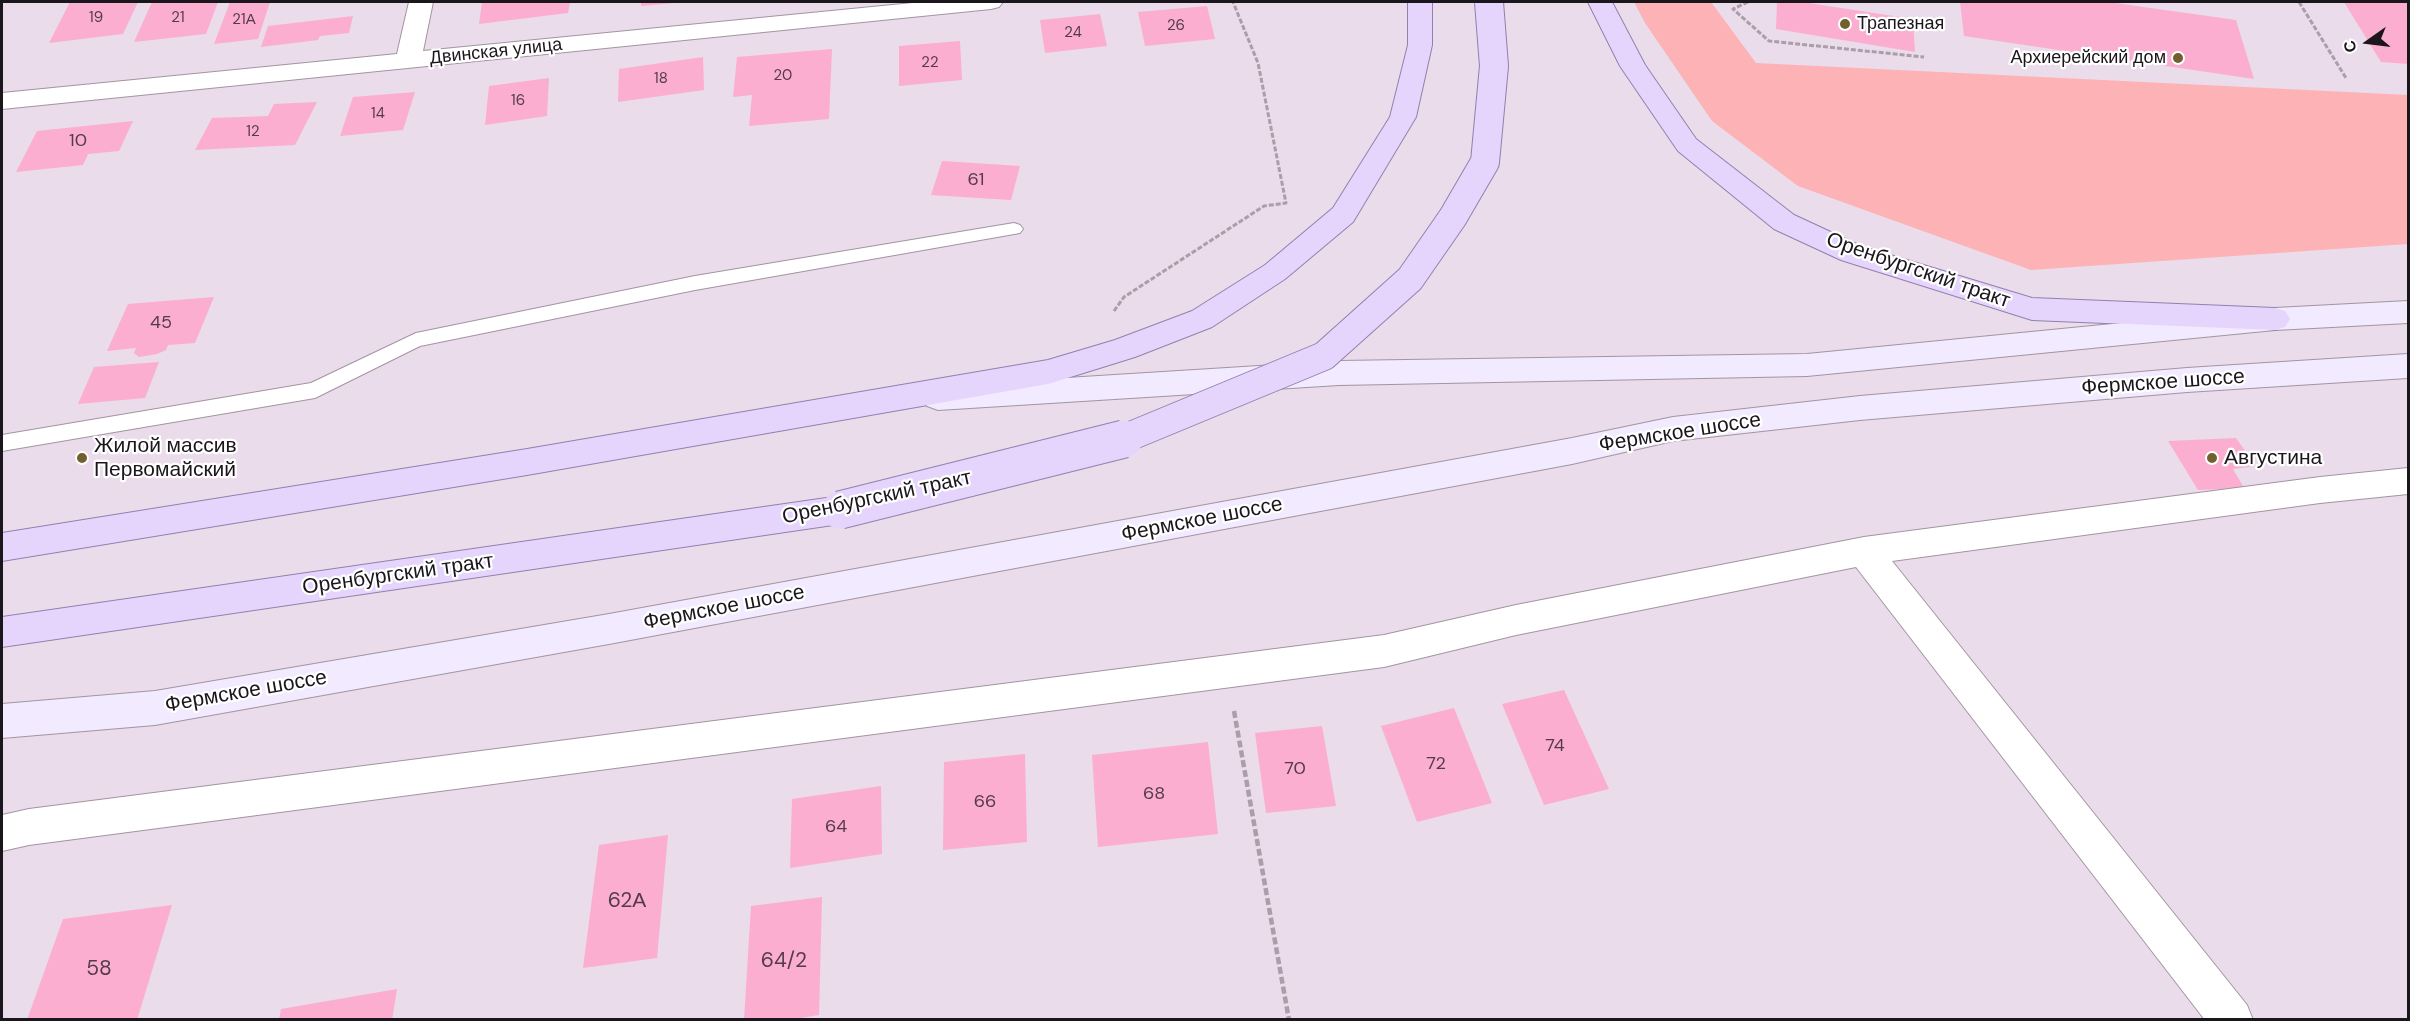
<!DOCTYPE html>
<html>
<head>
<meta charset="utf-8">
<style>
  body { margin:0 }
  #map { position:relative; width:2410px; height:1021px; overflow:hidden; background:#eadcea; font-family:"DM Sans",sans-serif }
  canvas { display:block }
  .frame { position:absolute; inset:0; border:3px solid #1b161b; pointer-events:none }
  .north { position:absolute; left:2338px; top:12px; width:60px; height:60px; -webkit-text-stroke:4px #fff; paint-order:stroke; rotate:256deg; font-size:16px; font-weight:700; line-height:24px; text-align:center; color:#1b161b }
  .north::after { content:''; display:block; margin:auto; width:21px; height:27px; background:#1b161b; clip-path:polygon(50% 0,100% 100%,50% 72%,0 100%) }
</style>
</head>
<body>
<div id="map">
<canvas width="2410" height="1021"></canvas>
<div class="frame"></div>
<div class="north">С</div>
</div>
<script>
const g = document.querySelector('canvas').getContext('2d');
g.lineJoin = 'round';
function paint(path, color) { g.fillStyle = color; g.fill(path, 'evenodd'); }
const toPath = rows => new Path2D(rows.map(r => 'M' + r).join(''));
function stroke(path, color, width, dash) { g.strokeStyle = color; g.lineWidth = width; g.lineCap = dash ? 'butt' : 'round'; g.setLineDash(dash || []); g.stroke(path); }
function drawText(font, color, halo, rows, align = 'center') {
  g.font = font + ' "DM Sans",sans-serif'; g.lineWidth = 4.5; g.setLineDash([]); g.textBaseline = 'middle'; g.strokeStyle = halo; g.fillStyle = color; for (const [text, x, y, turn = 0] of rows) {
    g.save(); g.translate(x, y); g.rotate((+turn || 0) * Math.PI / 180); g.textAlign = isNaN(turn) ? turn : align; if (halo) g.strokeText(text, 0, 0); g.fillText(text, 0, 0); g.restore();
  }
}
const green = toPath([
  [1634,2,1711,2,1756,63,2408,95,2408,244,2031,270,1798,186,1712,121,1645,23]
]);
const building = toPath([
  [70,2,138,2,123,34,49,43],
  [152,2,218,2,206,34,134,42],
  [230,2,270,2,258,39,214,44],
  [482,2,570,2,568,13,479,24],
  [641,2,674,2,674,3,641,6],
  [1777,2,1802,2,1913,19,1915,52,1776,29],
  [1960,2,2108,2,2236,20,2254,79,1964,36],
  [2344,2,2406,2,2408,6,2408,64,2381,62],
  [1207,6,1215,39,1145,46,1138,12],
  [1100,14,1107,46,1045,53,1040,20],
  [353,16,349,33,320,36,318,40,261,47,268,26],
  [960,41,962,80,899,86,899,46],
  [832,49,829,119,749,126,752,95,733,97,737,57],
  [703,57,704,90,618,102,619,69],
  [549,78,547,116,485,125,489,86],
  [415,92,403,130,340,136,353,97],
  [317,102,295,145,195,150,212,118,268,116,274,104],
  [133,121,119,151,88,154,83,165,16,172,37,131],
  [942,161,1020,166,1011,200,931,195],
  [214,297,195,343,168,345,166,350,157,354,139,357,134,353,136,348,107,351,128,304],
  [159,362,145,398,78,404,94,367],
  [2236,438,2256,466,2233,469,2244,488,2198,490,2168,441],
  [1564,690,1609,789,1544,805,1502,704],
  [1454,708,1492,803,1417,822,1381,726],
  [1322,726,1336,806,1266,813,1255,733],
  [1208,742,1218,834,1098,847,1092,755],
  [1025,754,1027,842,943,850,944,762],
  [881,786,882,854,790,868,792,799],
  [668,835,657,958,583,968,599,845],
  [822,897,819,1015,788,1020,744,1020,751,906],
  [172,905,137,1020,27,1020,63,919],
  [397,989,392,1020,279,1020,281,1009]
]);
const pathFar1 = toPath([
  [1748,2,1733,9,1769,41,1924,57],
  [2299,2,2346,78],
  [1114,311,1124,297,1264,206,1286,203,1258,63,1233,2]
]);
const path = toPath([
  [1234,711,1289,1020]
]);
const service = toPath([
  [1014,223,1020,225,1023,229,1020,233,695,290,420,346,315,398,2,451,2,435,311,383,416,333,695,276,1014,223]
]);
const minor = toPath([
  [409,2,433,2,423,51,923,2,1003,2,999,7,991,9,2,109,2,93,397,54,409,2],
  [2408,468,2408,494,2320,503,1892,561,2247,1005,2253,1020,2205,1020,1856,567,1516,635,1384,667,29,845,2,851,2,815,29,809,1384,635,1516,605,1864,537,2320,477,2408,468]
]);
const secondary = toPath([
  [2408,301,2408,323,2275,330,1807,376,1339,385,938,410,927,406,922,398,927,390,938,386,1339,361,1807,354,2275,308,2408,301],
  [2408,354,2408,378,2187,392,1860,420,1673,441,1572,464,609,644,155,725,2,738,2,704,155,691,609,614,1572,438,1673,417,1860,396,2187,368,2408,354]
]);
const primary = toPath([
  [1408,2,1432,2,1432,45,1416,117,1353,222,1285,279,1212,327,1135,357,1048,384,527,475,2,561,2,533,527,449,1048,360,1115,340,1192,311,1265,265,1333,208,1390,117,1408,45,1408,2],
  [1588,2,1612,2,1645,65,1696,139,1794,215,1861,246,2032,298,2275,308,2285,311,2290,319,2285,327,2275,330,2032,320,1841,260,1774,229,1678,151,1620,66,1588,2],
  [840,496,852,500,856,510,852,520,840,524,2,647,2,617,840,496]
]);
const primaryBridgeFar1 = toPath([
  [1121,440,1324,356,1410,279,1453,217,1485,162,1494,66,1489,2]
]);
const primaryBridge = toPath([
  [840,510,1124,439]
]);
const markers = [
  [1845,24,6,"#71602e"],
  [2178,58,6,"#71602e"],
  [82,458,6,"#71602e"],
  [2212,458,6,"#71602e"]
];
const farNumbernames = [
  ["19",96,18],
  ["21",178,18],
  ["21А",244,20],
  ["26",1176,26],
  ["24",1073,33],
  ["22",930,63],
  ["20",783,76],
  ["18",661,79],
  ["16",518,101],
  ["14",378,114],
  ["12",253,132]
];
const farPoinames = [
  ["Трапезная",1857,24],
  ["Архиерейский дом",2166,58,"right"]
];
const farStreetnames = [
  ["Двинская улица",496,52,-6]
];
const numberNames = [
  ["10",78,141],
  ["61",976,180],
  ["45",161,323],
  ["74",1555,746],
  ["72",1436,764],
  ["70",1295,769],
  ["68",1154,794],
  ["66",985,802],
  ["64",836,827]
];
const streetNames = [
  ["Оренбургский тракт",1918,271,19],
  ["Фермское шоссе",2163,383,-4],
  ["Фермское шоссе",1680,433,-9],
  ["Оренбургский тракт",877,498,-12],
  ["Фермское шоссе",1202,520,-11],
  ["Оренбургский тракт",398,575,-8],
  ["Фермское шоссе",724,608,-11],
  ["Фермское шоссе",246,692,-10]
];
const poiNames = [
  ["Жилой массив",94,446],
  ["Первомайский",94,470],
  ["Августина",2224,458]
];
const nearNumbernames = [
  ["62А",627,901],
  ["64/2",784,961],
  ["58",99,969]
];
paint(green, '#fdb2b5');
paint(building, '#fbaecf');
stroke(service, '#a295a1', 2);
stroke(minor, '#a295a1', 2);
stroke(secondary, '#a295a1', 2);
stroke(primary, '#9380ad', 2);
stroke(pathFar1, '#a99ea9', 3, [5, 2]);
stroke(path, '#a99ea9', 4.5, [7, 3]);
paint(service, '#fff');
paint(minor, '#fff');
paint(secondary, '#f2eafe');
paint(primary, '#e5d5fd');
stroke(primaryBridgeFar1, '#9380ad', 30, []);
stroke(primaryBridge, '#9380ad', 39, []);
stroke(primaryBridgeFar1, '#e5d5fd', 28);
stroke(primaryBridge, '#e5d5fd', 37);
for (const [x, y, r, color] of markers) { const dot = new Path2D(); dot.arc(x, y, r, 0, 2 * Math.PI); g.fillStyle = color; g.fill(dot); stroke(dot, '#fff', 2); }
drawText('15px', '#533c48', null, farNumbernames);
drawText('18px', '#1b161b', '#fff', farPoinames, 'left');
drawText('18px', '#1b161b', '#fff', farStreetnames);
drawText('18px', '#533c48', null, numberNames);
drawText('21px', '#1b161b', '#fff', streetNames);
drawText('21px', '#1b161b', '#fff', poiNames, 'left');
drawText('21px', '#533c48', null, nearNumbernames);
</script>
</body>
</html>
